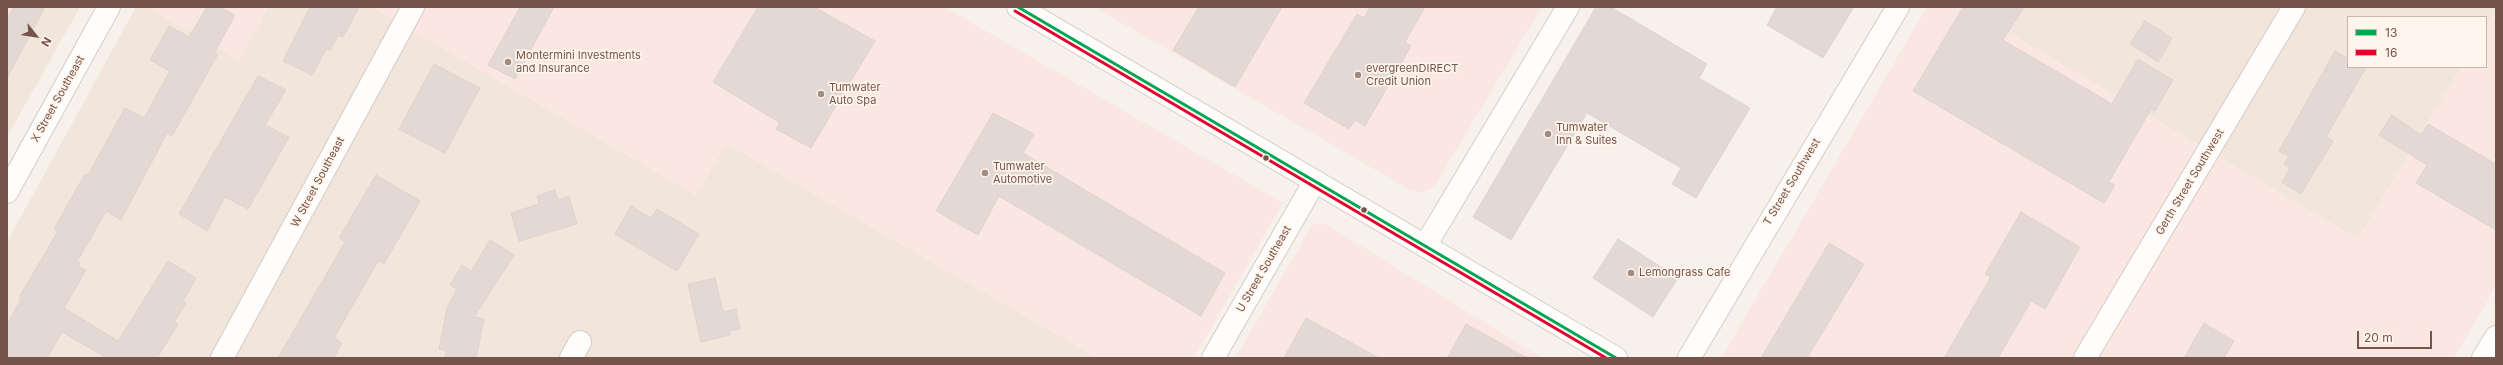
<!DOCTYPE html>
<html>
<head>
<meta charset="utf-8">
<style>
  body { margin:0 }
  #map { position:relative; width:2503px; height:365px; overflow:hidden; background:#f7f1eb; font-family:Inter,sans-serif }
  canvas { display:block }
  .frame { position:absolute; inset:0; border:8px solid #75544b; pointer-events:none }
  .legend { position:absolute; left:2347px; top:16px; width:140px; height:52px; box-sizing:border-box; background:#fff5ec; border:1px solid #c8b5ac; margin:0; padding:5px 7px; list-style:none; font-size:12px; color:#75544b }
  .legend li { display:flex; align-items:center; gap:8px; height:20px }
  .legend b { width:20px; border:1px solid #c8b5ac }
  .north { position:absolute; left:16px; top:16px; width:40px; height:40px; -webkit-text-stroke:3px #fff5ec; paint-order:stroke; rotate:120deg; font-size:11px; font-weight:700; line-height:16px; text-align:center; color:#75544b }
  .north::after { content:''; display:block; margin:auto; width:14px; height:18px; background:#75544b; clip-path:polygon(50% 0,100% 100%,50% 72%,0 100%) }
  .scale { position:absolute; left:2357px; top:331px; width:75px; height:18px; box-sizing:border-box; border:2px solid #75544b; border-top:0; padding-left:5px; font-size:12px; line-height:14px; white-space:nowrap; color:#75544b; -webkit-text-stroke:3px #fff5ec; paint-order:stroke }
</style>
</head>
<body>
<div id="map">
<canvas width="2503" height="365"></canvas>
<div class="frame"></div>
<ul class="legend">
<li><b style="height:5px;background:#00a651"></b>13</li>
<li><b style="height:5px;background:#e4002b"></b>16</li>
</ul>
<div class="north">N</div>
<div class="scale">20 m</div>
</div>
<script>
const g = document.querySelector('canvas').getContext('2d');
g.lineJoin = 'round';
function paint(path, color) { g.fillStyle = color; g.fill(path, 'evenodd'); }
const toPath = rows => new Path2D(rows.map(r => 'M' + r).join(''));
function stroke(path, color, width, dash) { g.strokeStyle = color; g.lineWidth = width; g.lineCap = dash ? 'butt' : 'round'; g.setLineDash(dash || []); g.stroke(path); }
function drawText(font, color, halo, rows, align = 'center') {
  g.font = font + ' Inter,sans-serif'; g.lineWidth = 3.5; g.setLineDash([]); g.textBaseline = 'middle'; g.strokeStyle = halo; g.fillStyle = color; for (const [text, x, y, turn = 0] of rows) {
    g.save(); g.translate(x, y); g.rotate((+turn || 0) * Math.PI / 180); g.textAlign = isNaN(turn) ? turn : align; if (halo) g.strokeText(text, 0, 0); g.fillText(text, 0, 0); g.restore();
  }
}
const residential = toPath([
  [7,7,80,7,7,137],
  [136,7,147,7,239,60,268,7,372,7,696,195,726,143,1098,358,7,358,7,242],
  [1965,7,2496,7,2496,9,2486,26,2486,17,2348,17,2348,67,2461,67,2358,239]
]);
const commercial = toPath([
  [147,7,268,7,240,60],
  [372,7,945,7,1283,203,1194,358,1098,358,726,143,696,195],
  [1094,7,1542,7,1434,187,1421,193,1410,190],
  [1927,7,1965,7,2358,239,2461,67,2486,67,2486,26,2496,9,2496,286,2454,358,1721,358],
  [1324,223,1542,358,1235,358,1312,225]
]);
const building = toPath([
  [14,7,45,7,7,78,7,19,14,7],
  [207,7,220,7,235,15,215,52,218,54,172,136,167,133,121,220,106,211,77,262,80,263,78,266,86,270,64,308,118,341,168,261,196,278,183,301,186,303,174,323,178,324,157,358,107,358,62,332,47,358,7,358,7,325,20,301,20,296,58,231,54,229,85,174,88,175,125,108,144,118,170,71,150,60,169,26,189,37,207,7],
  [310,7,359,7,343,37,338,35,330,51,326,49,312,75,283,61,310,7],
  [520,7,554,7,515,79,488,65,520,7],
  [758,7,814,7,875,41,811,148,776,129,780,123,713,82,758,7],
  [1199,7,1282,7,1235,87,1173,50,1199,7],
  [1370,7,1425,7,1405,42,1411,46,1365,126,1355,120,1349,129,1304,103,1357,14,1364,18,1370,7],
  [1596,7,1611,7,1707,64,1699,78,1750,108,1696,198,1672,184,1681,168,1587,113,1511,240,1473,217,1596,7],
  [1777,7,1854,7,1823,58,1767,25,1777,7],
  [1963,7,2024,7,2003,40,2112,104,2138,59,2173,80,2155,111,2151,109,2109,182,2115,185,2104,203,1913,91,1963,7],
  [2145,21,2172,38,2158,62,2130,44,2145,21],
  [2335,51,2348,59,2348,67,2366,67,2326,137,2333,141,2301,194,2282,182,2290,168,2284,164,2289,156,2279,151,2335,51],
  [434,64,480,88,445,153,399,129,434,64],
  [258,76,286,90,265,125,289,137,248,209,225,197,207,231,179,214,258,76],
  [993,113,1034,134,1023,153,1225,273,1201,316,999,196,978,235,936,211,993,113],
  [2392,115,2421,135,2428,124,2496,164,2496,230,2416,183,2427,165,2379,135,2392,115],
  [376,175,420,201,384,264,378,261,334,338,342,343,334,358,278,358,345,242,339,238,376,175],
  [555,190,558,200,569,196,577,224,519,241,511,213,539,204,537,196,555,190],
  [631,206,651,218,657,209,699,234,677,271,615,234,631,206],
  [2021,212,2080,247,2045,309,2031,301,1998,358,1944,358,1991,277,1985,274,2021,212],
  [1618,239,1678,278,1653,317,1593,278,1618,239],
  [490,240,514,255,474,317,484,319,476,358,445,358,446,351,439,349,447,308,457,289,450,285,462,265,471,271,490,240],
  [1829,243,1864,264,1807,358,1761,358,1829,243],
  [715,278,723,312,736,309,740,329,729,331,730,335,701,342,688,284,715,278],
  [1306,318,1379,358,1284,358,1306,318],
  [2204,323,2234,341,2224,358,2184,358,2204,323],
  [1466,324,1527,358,1447,358,1466,324]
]);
const minor = toPath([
  [1425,246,1568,7],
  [222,358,413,7],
  [571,358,580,342],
  [1213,358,1315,181],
  [1689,358,1898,7],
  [2085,358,2294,7]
]);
const tertiary = toPath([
  [7,192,109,7],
  [2483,358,2496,337]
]);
const secondary = toPath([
  [1018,7,1616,358]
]);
const bus1 = toPath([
  [1018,7,1616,358]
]);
const bus2 = toPath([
  [1015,11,1606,358]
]);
const markers = [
  [508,62,4,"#a28b83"],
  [1358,75,4,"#a28b83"],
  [821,94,4,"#a28b83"],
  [1548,134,4,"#a28b83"],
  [1266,158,3.5,"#75544b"],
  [985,173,4,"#a28b83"],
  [1364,210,3.5,"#75544b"],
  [1631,273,4,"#a28b83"]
];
const poiNames = [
  ["Montermini Investments",516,56],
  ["and Insurance",516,69],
  ["evergreenDIRECT",1366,69],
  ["Credit Union",1366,82],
  ["Tumwater",829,88],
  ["Auto Spa",829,101],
  ["Tumwater",1556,128],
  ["Inn & Suites",1556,141],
  ["Tumwater",993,167],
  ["Automotive",993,180],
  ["Lemongrass Cafe",1639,273]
];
const streetNames = [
  ["X Street Southeast",58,99,-61],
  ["W Street Southeast",318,182,-62],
  ["T Street Southwest",1792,182,-59],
  ["Gerth Street Southwest",2190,182,-59],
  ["U Street Southeast",1264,269,-60]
];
paint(residential, '#f2e5db');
paint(commercial, '#fae7e2');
paint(building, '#e3d8d3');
stroke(building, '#e0d3cd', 1);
stroke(minor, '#d6ccc8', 24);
stroke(tertiary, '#d6ccc8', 24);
stroke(secondary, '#d6ccc8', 24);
stroke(minor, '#fefdfc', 22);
stroke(tertiary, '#fefdfc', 22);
stroke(secondary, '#fefdfc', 22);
stroke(bus1, '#00a651', 3);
stroke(bus2, '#e4002b', 3);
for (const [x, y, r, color] of markers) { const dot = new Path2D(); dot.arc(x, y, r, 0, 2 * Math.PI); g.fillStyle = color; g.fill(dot); stroke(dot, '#fff5ec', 1.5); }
drawText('11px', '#75544b', '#fff5ec', poiNames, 'left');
drawText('11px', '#75544b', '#fff5ec', streetNames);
</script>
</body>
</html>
